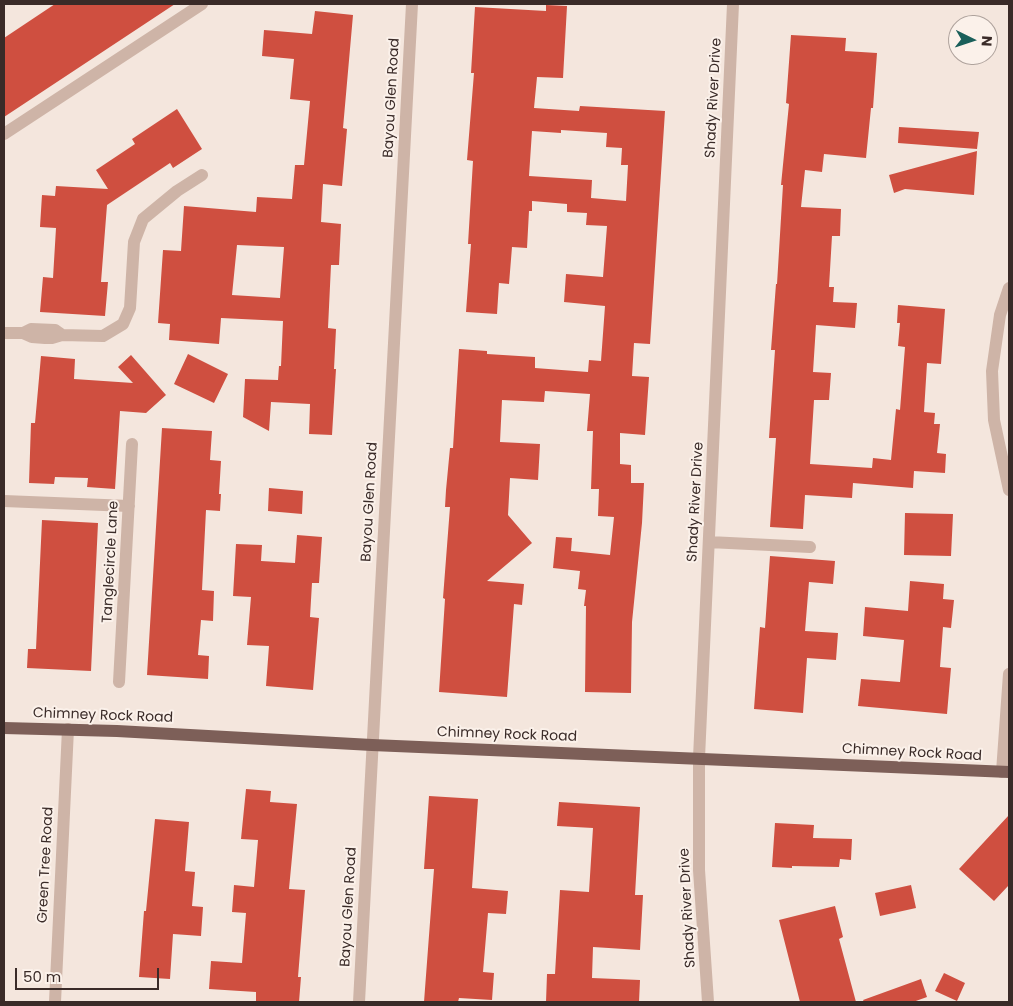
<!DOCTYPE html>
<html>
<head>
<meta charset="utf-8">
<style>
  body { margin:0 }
  #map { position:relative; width:1013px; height:1006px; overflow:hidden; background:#f4e6dd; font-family:Poppins,sans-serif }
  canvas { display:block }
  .frame { position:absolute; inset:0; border:5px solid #3a2b28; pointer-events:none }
  .north { position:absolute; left:948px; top:15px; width:50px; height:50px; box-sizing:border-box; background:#fbf1ea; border:1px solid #aea29c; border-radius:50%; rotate:94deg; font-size:14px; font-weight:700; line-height:20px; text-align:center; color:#3a2b28 }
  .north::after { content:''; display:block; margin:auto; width:18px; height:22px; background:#1a5f5a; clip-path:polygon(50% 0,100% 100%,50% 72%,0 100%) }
  .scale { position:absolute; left:15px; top:968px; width:144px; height:22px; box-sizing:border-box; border:2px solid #3a2b28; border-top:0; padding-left:6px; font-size:15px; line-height:18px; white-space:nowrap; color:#3a2b28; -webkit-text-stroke:4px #fbf1ea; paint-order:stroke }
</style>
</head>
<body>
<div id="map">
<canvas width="1013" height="1006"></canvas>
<div class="frame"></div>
<div class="north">N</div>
<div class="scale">50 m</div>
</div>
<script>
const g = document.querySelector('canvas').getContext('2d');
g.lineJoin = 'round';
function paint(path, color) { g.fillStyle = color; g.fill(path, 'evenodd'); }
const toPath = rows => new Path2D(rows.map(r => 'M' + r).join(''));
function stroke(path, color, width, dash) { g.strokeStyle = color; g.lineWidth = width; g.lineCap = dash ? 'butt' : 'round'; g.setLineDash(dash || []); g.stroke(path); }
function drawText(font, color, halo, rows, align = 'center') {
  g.font = font + ' Poppins,sans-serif'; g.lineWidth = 4; g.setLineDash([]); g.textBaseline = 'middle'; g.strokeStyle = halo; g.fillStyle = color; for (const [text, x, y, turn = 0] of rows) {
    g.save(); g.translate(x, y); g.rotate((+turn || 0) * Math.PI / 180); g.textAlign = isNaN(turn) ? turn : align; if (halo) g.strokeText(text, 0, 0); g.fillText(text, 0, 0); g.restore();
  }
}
const building = toPath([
  [55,4,175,4,4,117,4,38],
  [546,5,567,6,563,78,537,77,534,108,579,111,580,106,665,111,650,344,634,343,632,376,649,377,645,435,620,433,620,464,631,465,631,483,644,483,642,523,632,622,631,693,585,692,586,606,584,606,586,590,578,589,580,571,553,568,556,537,572,538,571,551,610,555,614,517,598,516,599,489,591,489,593,431,587,431,590,394,545,391,544,402,502,400,500,442,540,444,538,480,510,478,508,515,532,543,487,581,524,584,522,605,514,604,507,697,439,692,445,599,443,598,450,507,445,507,446,490,450,448,453,448,459,349,487,351,487,354,535,357,535,368,588,372,589,360,601,361,605,306,564,302,566,274,603,277,607,226,586,225,587,213,567,212,567,204,532,201,532,211,529,211,527,248,512,247,509,284,499,283,497,314,466,312,471,244,468,244,473,161,467,160,474,73,471,73,475,7,546,11],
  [561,130,607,133,606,147,622,148,621,165,628,165,626,201,591,198,592,180,529,176,532,131,561,133],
  [315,11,353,15,343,128,347,129,342,186,323,184,321,222,341,224,339,265,331,265,328,328,336,329,334,369,336,369,332,435,309,434,310,404,271,402,269,431,243,417,245,379,278,380,279,366,281,366,283,321,221,318,219,344,169,340,170,324,158,323,163,250,181,251,184,206,256,212,257,197,292,199,295,165,304,165,310,101,290,99,294,59,262,56,264,30,312,34],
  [237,245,284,247,280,298,232,295],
  [791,35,846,38,845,51,877,53,873,108,871,108,866,158,824,154,822,172,805,170,801,207,841,209,840,236,832,236,829,287,834,287,833,302,857,303,855,328,816,325,813,372,831,373,829,400,814,400,810,464,872,468,873,458,891,460,896,409,900,410,905,347,898,346,900,323,897,323,898,305,945,309,941,364,927,363,924,412,935,413,934,424,940,424,937,453,946,454,945,473,914,471,913,488,853,483,852,498,805,495,803,529,770,527,776,438,769,438,775,350,771,350,776,284,777,284,783,185,781,185,789,104,786,103],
  [177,109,202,149,173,168,170,163,107,205,101,282,108,282,105,316,40,312,43,277,53,278,56,228,40,227,42,195,55,196,56,186,108,189,96,170,135,144,132,139],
  [899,127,979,132,977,149,898,143],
  [977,151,974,195,905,189,894,193,889,175],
  [188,354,228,374,214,403,174,384],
  [131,355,166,395,146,413,120,411,115,489,87,487,88,478,55,477,54,484,29,483,31,423,35,423,41,356,75,359,74,379,133,383,118,367],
  [162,428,212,431,210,460,221,461,219,494,221,494,220,511,206,510,202,590,214,591,213,621,201,620,198,655,209,656,208,679,147,675],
  [269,488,303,491,302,514,268,511],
  [905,513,953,514,951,556,904,555],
  [42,520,98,523,91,671,27,668,28,649,36,649],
  [297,535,322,537,319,583,312,583,310,617,319,618,313,690,266,686,269,646,247,645,251,597,233,596,236,544,262,545,261,561,295,563],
  [770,556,835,561,833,584,809,582,805,631,838,633,836,660,807,658,803,713,754,709,760,627,765,628],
  [910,581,944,584,943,599,954,600,951,628,943,627,940,667,951,668,947,714,858,706,861,679,900,682,904,640,863,636,865,607,908,611],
  [246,789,271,791,270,802,297,804,289,889,305,890,298,977,301,977,299,1002,256,1002,256,992,209,989,211,961,242,963,246,913,232,912,234,885,254,887,258,840,241,839],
  [429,796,478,799,472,888,508,891,506,914,488,913,483,972,494,973,492,1000,459,998,458,1002,424,1002,434,869,424,869],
  [559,802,640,807,635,895,643,895,640,950,593,947,592,978,640,980,639,1002,546,1002,547,974,555,974,560,890,589,892,593,828,557,826],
  [1009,815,1009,885,994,901,959,869],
  [155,819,189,822,185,871,195,872,192,906,203,907,201,936,173,934,170,979,139,977,144,911,146,911],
  [775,823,814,825,813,838,852,839,851,860,840,859,839,867,792,866,792,868,772,867],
  [911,885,916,908,880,916,875,893],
  [835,906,843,937,839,939,856,1002,800,1002,779,920],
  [944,973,965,983,957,1001,935,991],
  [921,979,927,997,913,1002,864,1002,863,1000]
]);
const minor = toPath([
  [4,134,202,4],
  [1009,288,1000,315,992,371,994,420,1009,490],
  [4,333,23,333,31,329,55,330,62,335],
  [23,333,32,337,45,338,52,338,62,335,103,336,123,324,130,308,134,242,143,219,177,191,202,175],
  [4,501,129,506],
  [709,542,810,547],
  [119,682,132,444],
  [1002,772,1009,674],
  [55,1002,68,729],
  [359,1002,412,4],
  [708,1002,699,870,699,758,733,4]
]);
const major = toPath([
  [4,728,117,731,372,745,1009,772]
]);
const streetNames = [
  ["Bayou Glen Road",392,98,-87],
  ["Shady River Drive",714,98,-87],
  ["Bayou Glen Road",370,502,-87],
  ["Shady River Drive",696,502,-87],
  ["Tanglecircle Lane",111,562,-87],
  ["Chimney Rock Road",103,716,2],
  ["Chimney Rock Road",507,735,2],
  ["Chimney Rock Road",912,753,3],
  ["Green Tree Road",46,865,-87],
  ["Bayou Glen Road",349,907,-87],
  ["Shady River Drive",688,908,-93]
];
paint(building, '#cf4f40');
stroke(minor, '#ceb4a7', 12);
stroke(major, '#7d5f58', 12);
drawText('14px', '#3a2b28', '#fbf1ea', streetNames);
</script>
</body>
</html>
